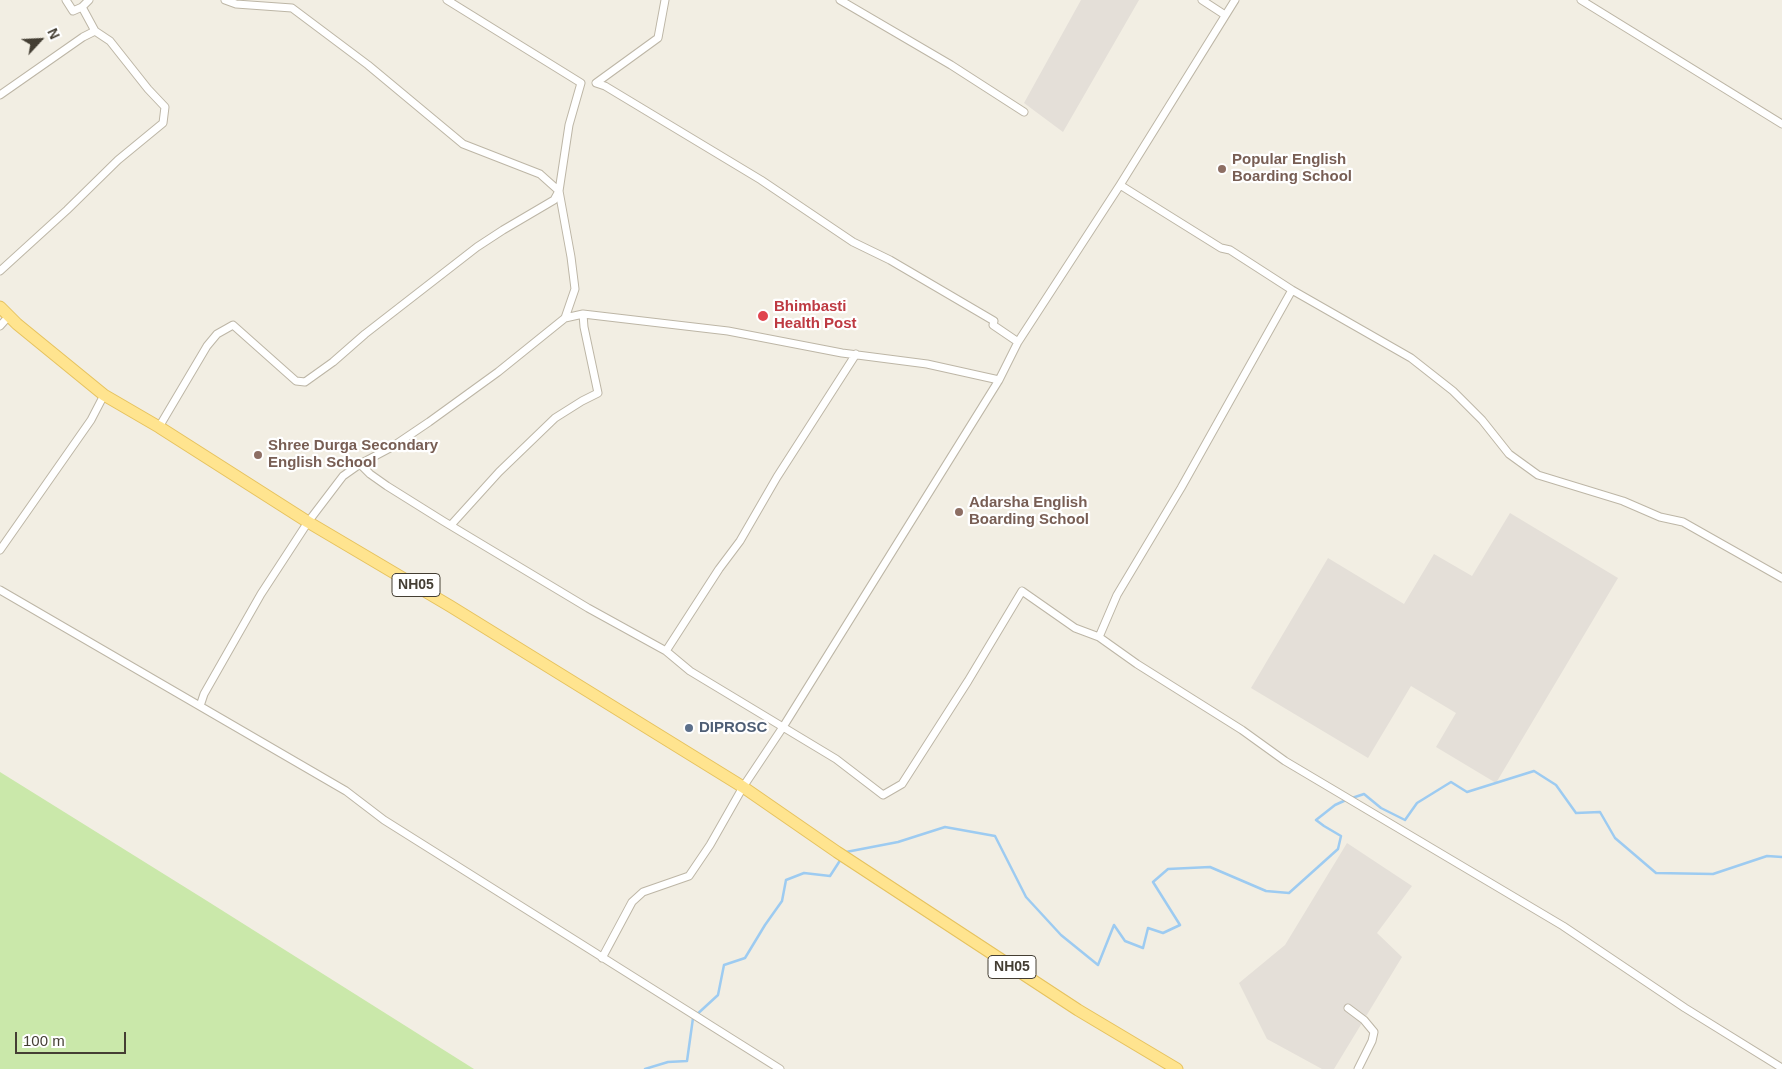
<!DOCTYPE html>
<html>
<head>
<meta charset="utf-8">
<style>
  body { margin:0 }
  #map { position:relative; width:1782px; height:1069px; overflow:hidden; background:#f2eee3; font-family:Helvetica,sans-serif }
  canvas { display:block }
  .north { position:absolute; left:15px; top:15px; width:50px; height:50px; -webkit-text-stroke:4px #fff; paint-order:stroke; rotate:65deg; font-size:14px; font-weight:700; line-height:20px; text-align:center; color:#443e33 }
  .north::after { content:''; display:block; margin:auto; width:18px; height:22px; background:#443e33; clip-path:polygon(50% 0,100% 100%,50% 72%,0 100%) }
  .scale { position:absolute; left:15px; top:1032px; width:111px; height:22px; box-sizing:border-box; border:2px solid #443e33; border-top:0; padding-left:6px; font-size:15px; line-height:18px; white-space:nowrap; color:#443e33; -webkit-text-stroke:4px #fff; paint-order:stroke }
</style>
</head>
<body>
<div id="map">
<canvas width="1782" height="1069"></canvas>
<div class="north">N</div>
<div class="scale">100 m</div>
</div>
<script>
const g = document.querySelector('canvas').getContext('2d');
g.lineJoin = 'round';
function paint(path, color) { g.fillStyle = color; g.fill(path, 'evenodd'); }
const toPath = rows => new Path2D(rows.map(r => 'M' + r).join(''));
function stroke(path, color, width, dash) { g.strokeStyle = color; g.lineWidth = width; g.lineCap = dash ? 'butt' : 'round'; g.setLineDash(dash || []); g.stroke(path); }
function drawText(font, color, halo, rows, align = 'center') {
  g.font = font + ' Helvetica,sans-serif'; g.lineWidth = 4.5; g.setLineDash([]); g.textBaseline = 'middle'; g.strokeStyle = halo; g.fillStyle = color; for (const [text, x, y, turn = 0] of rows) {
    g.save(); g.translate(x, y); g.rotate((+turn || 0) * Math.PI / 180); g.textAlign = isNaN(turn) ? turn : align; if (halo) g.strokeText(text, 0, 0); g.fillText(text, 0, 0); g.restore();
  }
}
const industrial = toPath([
  [1081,0,1139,0,1063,132,1024,103],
  [1510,513,1618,578,1496,783,1436,747,1456,713,1411,686,1368,758,1251,688,1328,558,1404,604,1434,554,1472,576],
  [1347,843,1412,886,1377,933,1402,957,1334,1069,1322,1069,1267,1039,1239,983,1285,945]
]);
const green = toPath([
  [0,772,204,899,474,1069,0,1069]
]);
const stream = toPath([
  [1352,798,1364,794,1381,808,1405,820,1417,803,1451,782,1467,792,1534,771,1556,785,1576,813,1600,812,1615,838,1656,873,1713,874,1767,856,1782,857],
  [846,852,898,842,945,827,995,836,1026,897,1061,935,1098,965,1114,925,1125,941,1143,948,1148,928,1163,933,1180,925,1153,882,1168,869,1210,867,1266,891,1289,893,1338,849,1341,836,1324,826,1316,820,1335,805,1346,800],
  [645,1069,668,1062,687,1061,693,1018,718,995,724,965,745,958,765,925,782,901,786,880,804,873,830,876,841,859]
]);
const street = toPath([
  [66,0,73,11,82,7,89,0],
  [447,0,581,83,569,125,559,191,571,257,575,289,565,318],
  [665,0,658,38,596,83,605,86,761,180,853,242,890,260,994,321,993,325,1018,342],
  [840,0,951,65,1024,112],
  [1202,0,1225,15],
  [1581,0,1782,124],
  [0,95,83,37,95,31],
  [1120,185,1221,248,1230,250,1292,290,1411,358,1453,391,1482,420,1509,454,1538,475,1623,501,1660,517,1683,522,1782,578],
  [0,271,67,210,118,160,163,123,165,107,148,89,110,41,95,31,82,7],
  [0,326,9,316],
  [159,427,207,346,217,334,233,325,296,381,305,382,333,362,365,334,477,247,503,230,554,200,559,191,540,174,463,144,368,65,292,8,236,4,225,0],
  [360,464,370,474,387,486,443,521,588,608,666,651,690,671,836,759,883,795,902,784,968,681,1022,591,1075,628,1099,637,1117,595,1181,488,1292,290],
  [451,525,499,472,555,418,582,401,598,393,584,327,583,314],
  [0,550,91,420,104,395],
  [0,590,346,791,384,820,780,1069],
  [1099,637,1137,664,1242,730,1285,761,1563,926,1685,1008,1782,1068],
  [666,651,719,569,740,541,777,477,856,354],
  [200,706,204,694,261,594,308,522,343,476,360,464,392,447,429,422,498,372,565,318,583,314,728,331,842,353,927,364,999,380],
  [602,958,632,902,643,892,689,876,710,845,743,787,783,727,999,380,1018,342,1120,185,1235,0],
  [1348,1008,1364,1020,1374,1032,1372,1041,1358,1069]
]);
const primary = toPath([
  [0,307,17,324,104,395,159,427,308,522,450,606,743,787,837,852,1078,1010,1177,1069]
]);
const markers = [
  [1222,169,5,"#8d6e63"],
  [763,316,6,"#e0444e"],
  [258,455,5,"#8d6e63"],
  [959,512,5,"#8d6e63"],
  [689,728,5,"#5c6f8a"]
];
const shields = [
  [416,585,48],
  [1012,967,48]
];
const shieldNames = [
  ["NH05",416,585],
  ["NH05",1012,967]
];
const educationNames = [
  ["Popular English",1232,160],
  ["Boarding School",1232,177],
  ["Shree Durga Secondary",268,446],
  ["English School",268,463],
  ["Adarsha English",969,503],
  ["Boarding School",969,520]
];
const healthNames = [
  ["Bhimbasti",774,307],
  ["Health Post",774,324]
];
const serviceNames = [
  ["DIPROSC",699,728]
];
paint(industrial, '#e4dfd8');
paint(green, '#cae8aa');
stroke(stream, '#9dcbf1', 2.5);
stroke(street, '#bdb6a6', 9);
stroke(primary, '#e6c25e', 13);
stroke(street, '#fff', 7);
stroke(primary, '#ffe48f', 11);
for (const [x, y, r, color] of markers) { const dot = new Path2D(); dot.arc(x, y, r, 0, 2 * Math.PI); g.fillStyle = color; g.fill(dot); stroke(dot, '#fff', 2); }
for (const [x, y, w] of shields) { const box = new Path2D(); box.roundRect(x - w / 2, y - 11.5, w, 23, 4); g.fillStyle = '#fff'; g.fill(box); stroke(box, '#443e33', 1); }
drawText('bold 14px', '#443e33', null, shieldNames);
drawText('bold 15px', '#785e54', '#fff', educationNames, 'left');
drawText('bold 15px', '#be3a42', '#fff', healthNames, 'left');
drawText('bold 15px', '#4e5e75', '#fff', serviceNames, 'left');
</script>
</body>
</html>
